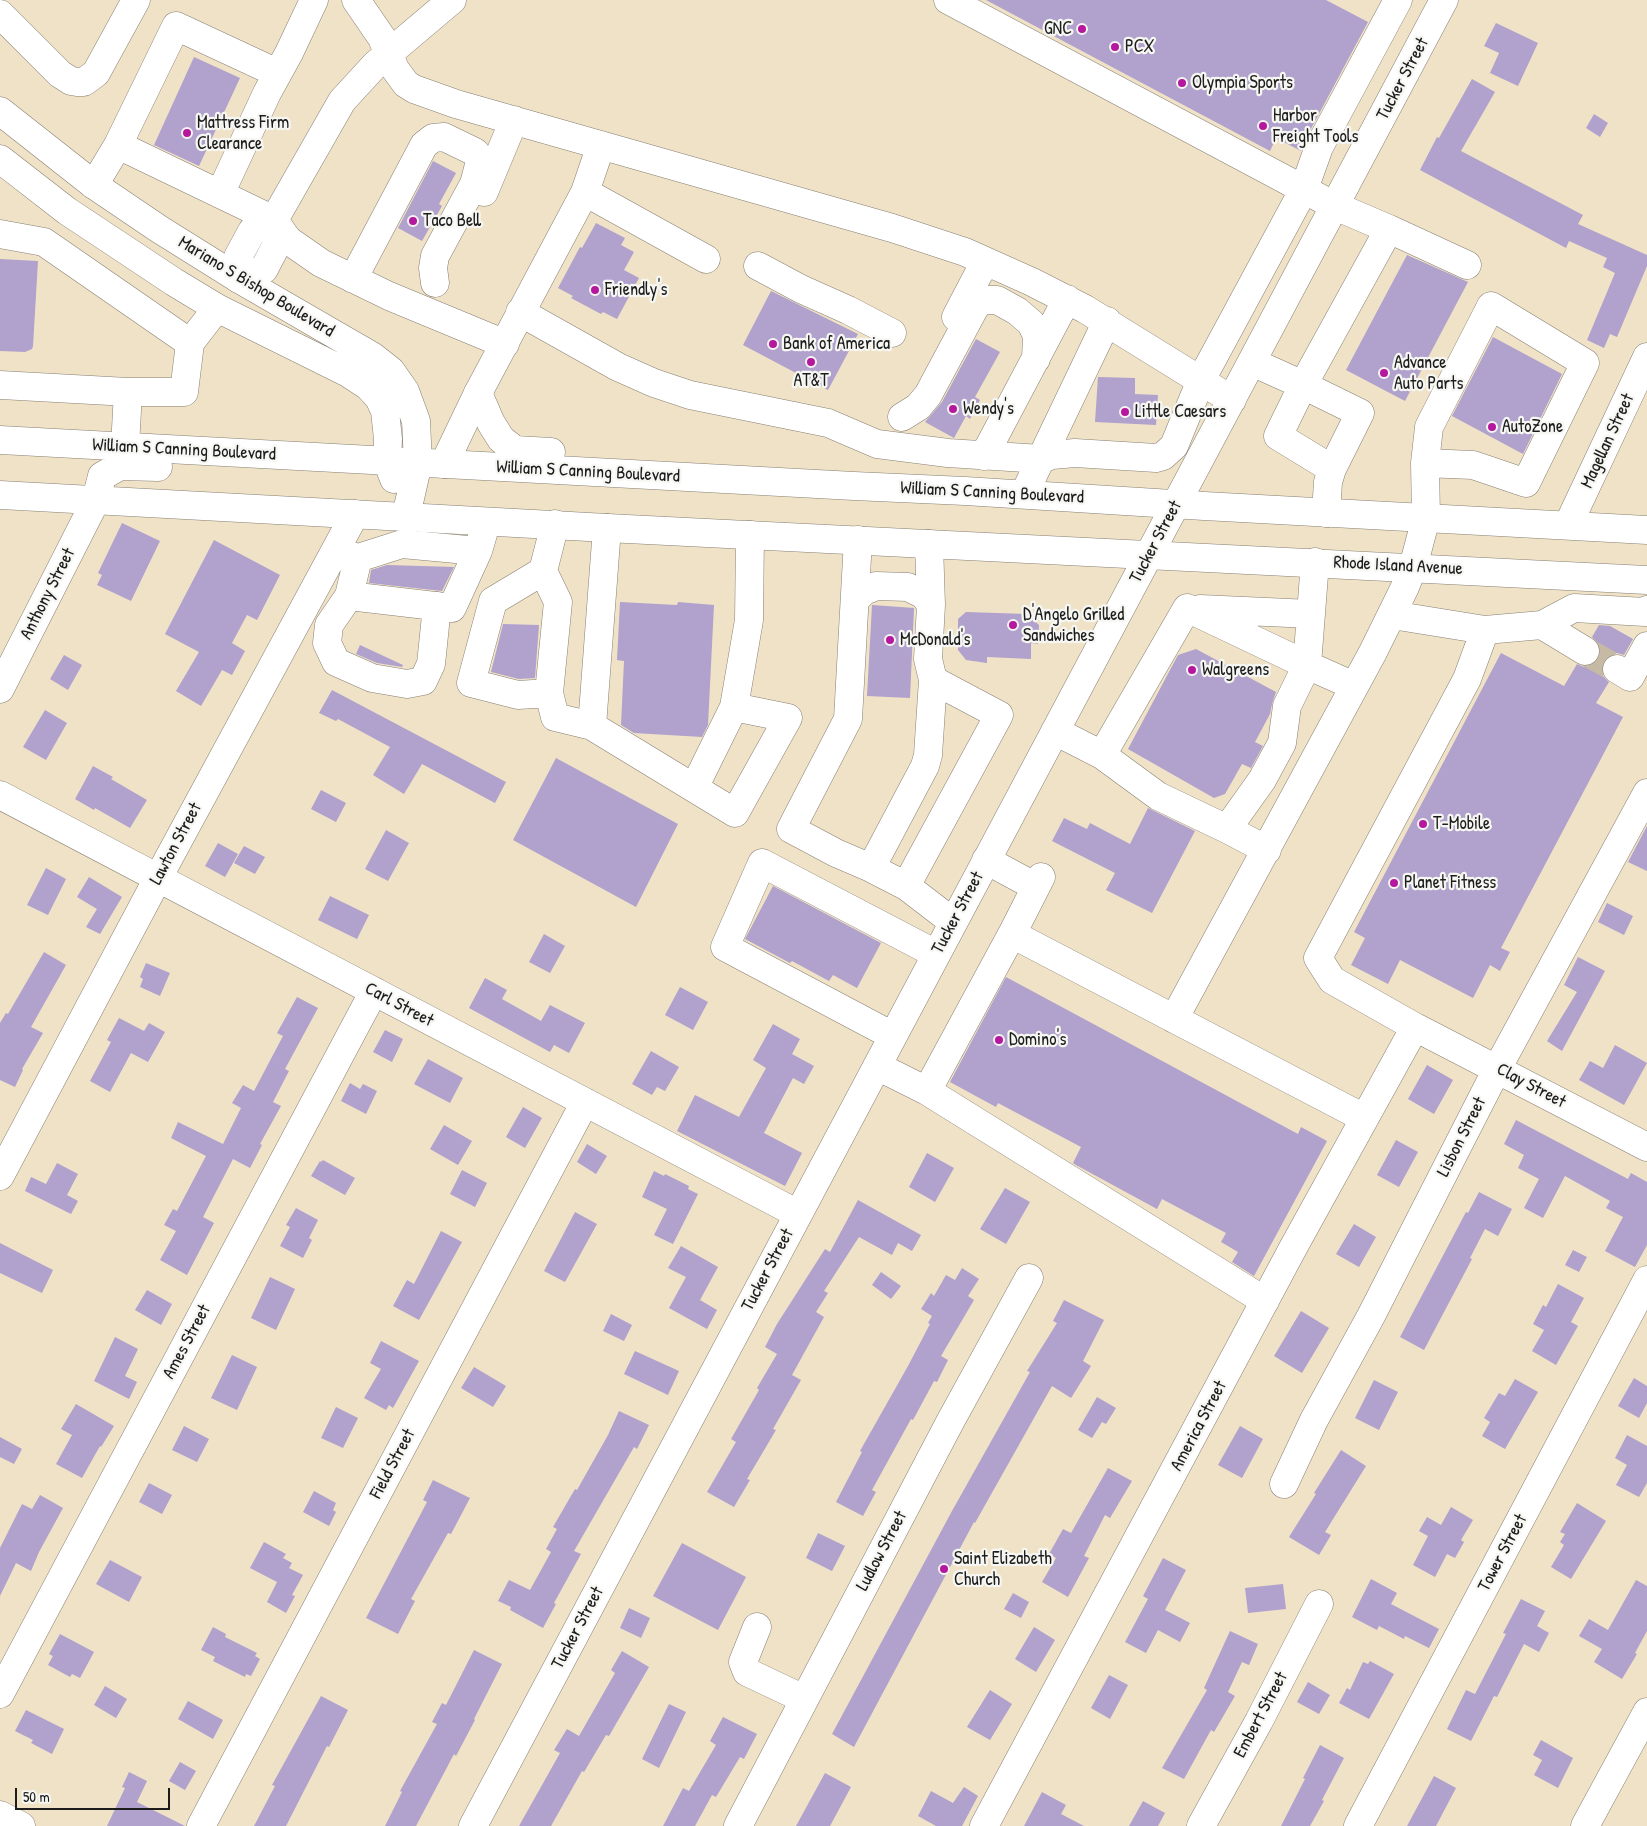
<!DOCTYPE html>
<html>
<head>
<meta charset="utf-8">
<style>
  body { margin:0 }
  #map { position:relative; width:1647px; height:1826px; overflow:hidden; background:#f0e2c7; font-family:"Patrick Hand",sans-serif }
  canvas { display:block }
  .scale { position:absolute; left:15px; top:1788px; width:155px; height:22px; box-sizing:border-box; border:2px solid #1c1c1c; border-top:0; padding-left:6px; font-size:15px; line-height:18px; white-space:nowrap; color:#1c1c1c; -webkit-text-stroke:4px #f6f6f2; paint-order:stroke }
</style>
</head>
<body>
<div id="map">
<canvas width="1647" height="1826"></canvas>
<div class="scale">50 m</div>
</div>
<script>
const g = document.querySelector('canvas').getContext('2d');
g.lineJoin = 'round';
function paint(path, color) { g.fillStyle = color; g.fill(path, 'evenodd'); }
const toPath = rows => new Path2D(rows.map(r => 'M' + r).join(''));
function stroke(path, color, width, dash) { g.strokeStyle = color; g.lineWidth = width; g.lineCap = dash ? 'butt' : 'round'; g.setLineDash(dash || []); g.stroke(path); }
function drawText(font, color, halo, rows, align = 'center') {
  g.font = font + ' "Patrick Hand",sans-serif'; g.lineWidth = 4.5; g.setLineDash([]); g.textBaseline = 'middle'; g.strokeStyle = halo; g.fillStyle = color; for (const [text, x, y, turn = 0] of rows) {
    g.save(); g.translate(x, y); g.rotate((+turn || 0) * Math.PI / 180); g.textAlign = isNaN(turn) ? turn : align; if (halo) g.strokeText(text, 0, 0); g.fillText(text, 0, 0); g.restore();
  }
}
const building = toPath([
  [986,0,1326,0,1368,22,1305,140,1301,151,1276,138,1270,151],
  [1496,23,1538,43,1518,86,1490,73,1499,53,1484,46],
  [194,57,240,78,199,166,154,145],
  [1472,79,1495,92,1461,151,1583,215,1578,224,1647,255,1647,266,1617,337,1610,334,1604,348,1587,340,1615,273,1603,267,1607,258,1569,241,1566,248,1420,170,1437,137,1439,138],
  [1594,114,1608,123,1600,137,1586,128],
  [433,161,456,173,439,204,442,206,422,241,398,228],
  [596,223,625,238,621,245,634,252,624,270,639,278,617,319,603,312,601,314,571,298,573,296,558,288,580,247,582,248],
  [1407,255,1468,282,1405,401,1346,370],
  [0,259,38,261,33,346,32,349,25,352,0,351],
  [771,291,858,334,828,390,743,345],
  [1493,337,1562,374,1523,454,1452,416],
  [976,339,1000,352,975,397,980,400,970,419,966,416,954,438,925,422,942,402],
  [1098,377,1135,378,1135,394,1158,395,1156,425,1095,422],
  [122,523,160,541,131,601,97,585,102,575,98,573],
  [214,540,280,575,257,620,247,615,232,643,245,651,232,675,222,670,201,706,176,691,199,652,165,634],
  [387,565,454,567,442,591,369,583,371,570],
  [620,602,677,605,678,602,714,605,708,725,702,737,634,733,621,725,624,661,617,660],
  [872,605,914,608,910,698,867,696],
  [966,612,1027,614,1039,625,1038,644,1031,643,1031,659,987,657,987,663,966,660,958,650,958,619],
  [503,624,539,625,535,678,519,679,491,672],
  [1599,625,1610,626,1633,639,1624,655,1617,653,1610,655,1603,661,1601,668,1603,676,1609,682,1596,703,1623,717,1501,948,1510,952,1500,971,1490,965,1473,998,1400,960,1388,984,1351,965,1365,938,1354,932,1501,653,1564,686,1577,664,1584,667,1592,665,1599,659,1601,652,1599,644,1592,637],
  [360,645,403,665,402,667,377,663,356,654],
  [1196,649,1276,692,1272,704,1270,714,1255,742,1263,746,1251,768,1242,764,1225,794,1214,798,1128,749,1178,655],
  [64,655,82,665,68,690,50,679],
  [332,690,506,782,495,803,422,764,404,794,373,775,390,747,338,719,336,721,319,713],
  [45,710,67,723,46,760,23,747],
  [556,758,678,824,636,907,513,840],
  [93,766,113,777,111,779,147,800,130,828,95,808,94,810,75,799],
  [321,790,346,803,336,822,311,809],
  [1148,808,1195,831,1152,913,1106,890,1115,873,1052,841,1064,818,1087,829,1090,823,1130,844],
  [1647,826,1647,871,1628,862],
  [386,830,409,843,388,881,365,869],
  [218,843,238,854,225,877,205,866],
  [244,846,265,857,255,874,234,863],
  [46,868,66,879,48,915,27,905],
  [89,877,122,897,100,934,86,927,97,909,77,897],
  [773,886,881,943,857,988,833,975,829,981,792,961,790,963,745,939],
  [330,896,369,915,357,939,318,920],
  [1607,903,1633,916,1624,935,1598,922],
  [544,934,565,946,550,973,529,962],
  [44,952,66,965,31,1027,43,1033,22,1069,23,1070,15,1087,0,1080,0,1023,6,1013,8,1014],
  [1578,957,1605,971,1562,1051,1547,1041,1577,992,1564,985],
  [146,963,170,973,160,996,140,987,143,979,140,977],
  [1006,977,1298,1134,1301,1127,1327,1141,1254,1276,1232,1262,1238,1252,1221,1242,1226,1233,1162,1199,1157,1209,1076,1165,1073,1163,1081,1147,998,1103,996,1107,950,1082],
  [485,978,507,990,502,999,541,1021,550,1005,585,1023,569,1053,554,1045,550,1052,469,1008],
  [680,987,708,1002,693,1030,665,1015],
  [297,997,318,1008,285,1069,289,1071,273,1102,281,1106,260,1144,262,1145,250,1168,233,1159,203,1217,214,1223,187,1275,160,1260,176,1231,164,1225,173,1209,177,1211,206,1156,171,1138,178,1122,223,1144,241,1108,232,1103,243,1085,254,1091,283,1036,277,1033],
  [119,1018,144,1031,149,1023,165,1032,148,1062,131,1053,110,1092,90,1081,111,1042,107,1040],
  [773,1024,800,1039,792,1054,814,1066,804,1084,793,1078,764,1133,802,1153,785,1186,677,1131,695,1095,739,1117,766,1068,753,1060],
  [385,1030,403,1039,392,1062,373,1052],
  [1615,1045,1647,1063,1624,1105,1579,1080,1590,1061,1603,1068],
  [651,1051,679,1067,665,1091,657,1087,652,1095,632,1084],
  [428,1059,463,1078,450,1103,414,1084],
  [1427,1065,1453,1080,1434,1114,1408,1099],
  [350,1083,360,1089,363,1084,377,1091,366,1114,341,1101],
  [523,1107,542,1118,525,1148,506,1137],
  [1516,1120,1628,1179,1631,1173,1647,1182,1647,1245,1635,1267,1605,1251,1623,1217,1606,1208,1610,1201,1565,1176,1543,1218,1524,1208,1539,1179,1518,1168,1524,1155,1504,1144],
  [444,1125,472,1141,458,1165,430,1149],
  [1396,1140,1418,1152,1399,1187,1377,1175],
  [587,1144,607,1156,596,1174,577,1162],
  [927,1153,954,1168,935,1202,909,1187],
  [323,1160,355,1178,345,1195,311,1176,320,1161,321,1162],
  [57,1163,78,1174,67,1195,78,1201,71,1214,25,1191,31,1177,46,1184],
  [462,1170,487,1183,475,1207,450,1194],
  [654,1171,664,1176,665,1174,689,1186,688,1189,698,1194,673,1244,654,1235,667,1209,642,1197],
  [1005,1188,1030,1202,1006,1244,980,1229],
  [1479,1192,1512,1209,1498,1236,1485,1229,1470,1258,1472,1259,1424,1350,1400,1337,1466,1212,1468,1213],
  [858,1200,921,1235,912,1251,898,1243,892,1255,859,1237,824,1291,828,1293,816,1312,824,1317,792,1375,801,1380,773,1429,776,1430,747,1479,750,1480,734,1507,707,1492,736,1442,731,1439,759,1390,757,1388,777,1354,765,1347,777,1324,825,1249,830,1252],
  [296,1208,318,1220,309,1238,312,1240,303,1258,280,1246,290,1227,286,1225],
  [575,1212,597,1224,565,1282,544,1271],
  [1354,1224,1376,1237,1359,1267,1336,1254],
  [441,1231,462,1242,419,1320,393,1306,407,1280,414,1284],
  [0,1243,53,1270,42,1293,0,1273],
  [681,1246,718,1267,700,1300,717,1310,707,1329,669,1308,686,1277,668,1268],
  [1573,1250,1587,1257,1579,1272,1565,1265],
  [962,1268,979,1279,968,1296,974,1300,941,1356,948,1360,937,1382,934,1381,913,1420,911,1419,872,1490,876,1492,863,1516,836,1502,862,1452,860,1451,908,1366,930,1324,928,1323,932,1316,921,1309,931,1293,934,1296,946,1275,955,1280],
  [881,1272,901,1286,891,1299,872,1285],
  [270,1277,295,1289,276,1330,251,1318],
  [1558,1284,1584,1298,1571,1322,1578,1326,1556,1365,1532,1351,1544,1330,1533,1324,1543,1305,1546,1307],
  [147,1290,172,1304,161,1325,135,1310],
  [1064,1300,1104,1320,1083,1361,1091,1366,1071,1398,1052,1386,975,1523,974,1522,854,1747,832,1734,952,1511,1030,1372,1027,1371,1057,1323,1053,1321],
  [1301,1311,1329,1328,1302,1373,1274,1356],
  [611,1314,632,1325,624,1341,603,1331],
  [115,1337,138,1349,125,1376,137,1382,129,1399,94,1381],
  [381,1341,419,1361,393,1408,389,1405,386,1410,364,1398,381,1369,370,1363],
  [635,1351,679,1371,668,1395,624,1374],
  [232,1355,257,1367,237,1410,211,1398],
  [474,1367,506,1386,493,1407,461,1388],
  [1634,1378,1647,1386,1647,1403,1639,1418,1618,1406],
  [1515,1379,1538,1392,1505,1449,1482,1436,1490,1422,1484,1418,1499,1393,1505,1396],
  [1374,1380,1398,1392,1379,1430,1355,1418],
  [1097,1397,1116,1408,1106,1424,1102,1422,1092,1438,1078,1430],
  [76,1404,114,1426,101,1447,100,1446,82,1478,56,1464,72,1435,61,1429],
  [336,1407,358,1418,343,1448,321,1438],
  [619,1411,649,1425,637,1449,634,1447,574,1551,581,1554,554,1603,556,1604,543,1628,510,1610,511,1607,498,1601,509,1580,530,1590,551,1552,546,1549,557,1529,553,1527,575,1489,577,1490,608,1435],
  [184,1426,209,1439,197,1462,172,1450],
  [1240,1426,1263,1439,1242,1478,1218,1465],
  [1627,1435,1647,1446,1647,1483,1639,1497,1616,1485,1627,1465,1615,1458],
  [0,1437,22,1449,14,1464,0,1457],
  [1341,1450,1366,1466,1325,1532,1331,1535,1319,1555,1289,1537,1316,1494,1314,1493],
  [1108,1468,1132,1481,1110,1518,1105,1515,1084,1556,1089,1558,1068,1597,1042,1582,1056,1558,1049,1554,1063,1529,1071,1533],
  [433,1480,470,1498,451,1534,448,1533,411,1599,415,1601,398,1634,366,1618,427,1502,423,1500],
  [149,1483,172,1495,162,1514,139,1502],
  [314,1491,336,1503,333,1510,336,1512,329,1526,303,1512],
  [40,1495,63,1508,39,1552,31,1571,16,1563,0,1596,0,1548,22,1504,32,1509],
  [1577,1503,1606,1521,1571,1579,1551,1567,1564,1545,1560,1542,1565,1534,1560,1532],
  [1451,1507,1473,1520,1461,1540,1464,1542,1455,1558,1447,1554,1435,1577,1413,1565,1428,1536,1419,1531,1427,1517,1441,1525],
  [818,1533,845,1546,832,1571,806,1558],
  [264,1542,286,1554,283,1558,292,1563,289,1568,303,1575,292,1595,295,1596,286,1613,267,1602,277,1582,250,1568],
  [682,1543,746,1577,718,1630,653,1596],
  [1163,1558,1186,1570,1165,1610,1190,1623,1180,1642,1158,1630,1146,1653,1125,1642,1148,1599,1143,1596],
  [110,1560,142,1577,129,1602,96,1584],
  [1371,1579,1397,1593,1391,1604,1439,1629,1429,1648,1405,1636,1404,1639,1379,1626,1377,1630,1352,1617],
  [1636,1580,1647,1586,1647,1631,1635,1653,1637,1654,1622,1679,1594,1662,1602,1649,1579,1636,1589,1619,1608,1630],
  [1283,1584,1286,1609,1248,1613,1245,1588],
  [1013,1593,1029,1602,1021,1618,1004,1609],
  [1521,1599,1545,1611,1537,1626,1549,1633,1539,1652,1524,1644,1497,1697,1494,1696,1471,1741,1447,1729,1466,1690,1475,1694,1506,1634,1503,1633],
  [629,1608,650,1618,641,1638,620,1628],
  [213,1627,226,1634,225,1637,257,1653,255,1656,260,1659,251,1676,246,1674,245,1677,213,1661,215,1657,201,1650],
  [1034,1627,1055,1640,1036,1672,1015,1659],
  [1230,1631,1258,1644,1249,1665,1242,1662,1228,1692,1235,1696,1214,1732,1211,1730,1184,1779,1162,1768,1207,1690,1204,1688],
  [60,1634,94,1652,80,1678,72,1674,70,1677,48,1665,53,1656,49,1654],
  [474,1650,502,1664,474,1719,475,1720,456,1756,454,1754,416,1826,385,1826,402,1792,400,1791,437,1724,432,1722,442,1703,446,1705],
  [622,1651,649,1667,609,1736,606,1735,584,1772,582,1771,551,1826,519,1826,560,1753,554,1750,567,1729,579,1736,615,1673,611,1670],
  [1370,1661,1394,1674,1369,1719,1339,1703,1347,1688,1350,1690,1363,1662,1368,1664],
  [1109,1675,1128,1685,1110,1719,1091,1708],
  [1308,1682,1330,1695,1319,1714,1297,1702],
  [105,1686,127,1699,116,1718,94,1705],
  [990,1690,1012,1704,990,1740,967,1727],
  [321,1696,348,1710,329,1747,327,1746,286,1826,254,1826,275,1786,272,1785],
  [188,1701,223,1720,213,1739,178,1719],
  [669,1704,686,1712,659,1768,642,1759],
  [26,1710,64,1729,52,1754,31,1743,33,1740,15,1731],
  [723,1717,757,1734,744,1759,740,1757,716,1797,712,1795,695,1826,663,1826,683,1788,689,1791,716,1745,710,1741],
  [1541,1740,1573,1758,1558,1788,1534,1775,1542,1760,1533,1755],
  [1320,1745,1344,1758,1322,1800,1324,1801,1310,1826,1281,1826,1305,1779,1303,1778],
  [180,1762,196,1771,185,1790,169,1781],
  [129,1772,147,1781,137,1802,185,1826,107,1826,125,1788,122,1787],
  [825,1773,851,1787,830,1826,796,1826],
  [1434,1776,1456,1788,1436,1826,1407,1826],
  [964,1787,978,1796,962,1826,936,1826,918,1816,931,1791,953,1803],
  [1042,1792,1066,1805,1061,1814,1084,1826,1024,1826],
  [1143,1801,1165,1813,1158,1826,1129,1826]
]);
const minorTunnel = toPath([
  [1585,651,1617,669]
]);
const minor = toPath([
  [356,0,382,38,395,69,406,84,414,89,456,104,892,228,965,252,1032,282,1085,309,1232,400],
  [948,0,1335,206,1389,229,1303,385,1360,413,1332,469],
  [0,14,60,74,71,81,77,82,84,82,96,73,136,0],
  [118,145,274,220,288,240,321,263,389,296,505,344],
  [94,185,118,145,176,26,277,73],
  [484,192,514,120],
  [585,192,706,259],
  [220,194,267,93,289,53,314,0],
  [274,220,277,244,264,269,239,279,238,257,252,231,274,220,342,101,375,65,452,0],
  [1389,229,1467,265],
  [0,234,44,242,190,343],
  [758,266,801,289,848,310,892,333],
  [353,279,424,145,433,138,444,137,475,152,479,157,479,165,474,184,435,256,433,268,435,283],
  [520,312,618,367,654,383,690,395,828,423,877,444,948,453,1041,459,1024,494],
  [956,317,979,273,987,262],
  [1252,362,1303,385,1278,436,1332,469,1328,482,1326,513],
  [0,385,128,392,125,447],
  [128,392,184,392,190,343,217,308],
  [902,417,918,407,928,395,974,309,978,303,984,300,997,300,1017,311,1031,323,1037,336,1036,359],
  [984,456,1067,299],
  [1041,459,1052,455,1075,453,1156,458,1163,456,1174,446,1201,380,1304,189,1319,147,1398,0],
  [1041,459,1107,321],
  [444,464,478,393,585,192,601,145],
  [1568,525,1647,357],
  [858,540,848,719,791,829,836,853,871,868,906,886,999,715,933,680],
  [342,553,358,558,402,544,478,551,483,534],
  [358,558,349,596,452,608,478,551],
  [543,571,493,601,471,683,518,695,549,693,558,602,543,571,555,524],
  [349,596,329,625,327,643,336,662,372,678,407,684,423,681,431,664,437,606],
  [855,600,864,591,876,586,908,587,924,595,931,605],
  [1200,609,1311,614],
  [1392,615,1485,630,1542,625,1574,608,1645,612,1647,610],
  [1542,625,1585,651],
  [1485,630,1467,679,1318,958,1332,980,1415,1027,1647,1147],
  [1617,669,1630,677,1647,646],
  [0,689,96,500],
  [549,693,555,717,592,726,735,813,788,718,734,707,749,620,750,535],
  [592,726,607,528],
  [1055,731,1102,755,1187,608,1307,665,1315,562],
  [1102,755,1158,796,1227,829,1262,780,1282,743,1287,706,1307,665,1354,686],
  [694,788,734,707],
  [0,795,798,1214],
  [1227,829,1267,850],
  [986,860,1036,887],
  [871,868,925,766,928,755,933,680,928,659,931,605,929,544],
  [1041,877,1012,934,1364,1118],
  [906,886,953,922],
  [1174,1019,1373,652,1405,587,1413,567,1426,518,1425,463,1429,427,1491,306,1585,363,1526,483,1473,465,1425,463],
  [893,1036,725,947,762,863,936,954],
  [877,1066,927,1091,1012,934],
  [927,1091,1265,1301],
  [0,1176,158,878,355,514],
  [1284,1484,1314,1420,1371,1316,1497,1069,1647,793],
  [757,1627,743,1662,747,1672,804,1699],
  [0,1694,374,991],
  [0,1815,21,1826],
  [201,1826,585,1102],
  [473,1826,1444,0],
  [738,1826,950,1422,1029,1278],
  [984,1826,1293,1248,1415,1027],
  [1201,1826,1259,1721,1319,1604],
  [1358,1826,1647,1280],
  [1585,1826,1647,1712]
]);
const major = toPath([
  [0,111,94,185,159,229,239,279,372,356,391,371,405,391,416,421,418,463,406,516],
  [0,159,67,211,174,282,217,308,348,373,368,386,379,398,385,411,388,439,387,461,394,479],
  [478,393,491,423,501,439,515,450,551,452],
  [0,440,854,486,965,491,1204,506,1647,530],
  [0,495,607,528,1647,580],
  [96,500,102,476,120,466,158,467]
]);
const markers = [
  [1082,29,5,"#b5179e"],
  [1115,47,5,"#b5179e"],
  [1182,83,5,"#b5179e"],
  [1263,126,5,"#b5179e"],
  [187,133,5,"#b5179e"],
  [413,221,5,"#b5179e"],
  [595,290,5,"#b5179e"],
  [773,344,5,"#b5179e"],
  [811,362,5,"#b5179e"],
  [1384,373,5,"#b5179e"],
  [953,409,5,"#b5179e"],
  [1125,412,5,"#b5179e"],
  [1492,427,5,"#b5179e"],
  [1013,625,5,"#b5179e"],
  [890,640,5,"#b5179e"],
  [1192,670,5,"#b5179e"],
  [1423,824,5,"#b5179e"],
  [1394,883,5,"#b5179e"],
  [999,1040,5,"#b5179e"],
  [944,1569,5,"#b5179e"]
];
const poiNames = [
  ["GNC",1072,29,"right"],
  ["PCX",1125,47],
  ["Olympia Sports",1192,83],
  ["Harbor",1273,116],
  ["Freight Tools",1273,137],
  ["Mattress Firm",197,123],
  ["Clearance",197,144],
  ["Taco Bell",423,221],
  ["Friendly's",605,290],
  ["Bank of America",783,344],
  ["Advance",1394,363],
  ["Auto Parts",1394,384],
  ["AT&T",811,381,"center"],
  ["Wendy's",963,409],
  ["Little Caesars",1135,412],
  ["AutoZone",1502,427],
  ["D'Angelo Grilled",1023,615],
  ["Sandwiches",1023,636],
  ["McDonald's",900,640],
  ["Walgreens",1202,670],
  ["T-Mobile",1433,824],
  ["Planet Fitness",1404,883],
  ["Domino's",1009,1040],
  ["Saint Elizabeth",954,1559],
  ["Church",954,1580]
];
const streetNames = [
  ["Tucker Street",1403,79,-62],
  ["Mariano S Bishop Boulevard",256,287,31],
  ["Magellan Street",1608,441,-65],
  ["William S Canning Boulevard",184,450,3],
  ["William S Canning Boulevard",588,472,3],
  ["William S Canning Boulevard",992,493,3],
  ["Tucker Street",1156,542,-62],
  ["Rhode Island Avenue",1398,566,3],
  ["Anthony Street",48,594,-63],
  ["Lawton Street",176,844,-62],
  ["Tucker Street",958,913,-62],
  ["Carl Street",399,1005,28],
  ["Clay Street",1531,1086,28],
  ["Lisbon Street",1462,1137,-63],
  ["Tucker Street",768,1270,-62],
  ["Ames Street",187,1342,-62],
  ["America Street",1199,1426,-62],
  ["Field Street",393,1464,-62],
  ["Ludlow Street",882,1551,-62],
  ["Tower Street",1503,1553,-62],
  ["Tucker Street",578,1628,-62],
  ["Embert Street",1261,1715,-62]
];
paint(building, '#b0a1cd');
stroke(minorTunnel, '#c6baa5', 28, [28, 14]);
stroke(minor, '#867f72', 29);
stroke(major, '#867f72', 29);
stroke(minor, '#fff', 28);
stroke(major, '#fff', 28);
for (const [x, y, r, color] of markers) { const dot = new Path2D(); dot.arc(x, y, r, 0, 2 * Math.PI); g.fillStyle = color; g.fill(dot); stroke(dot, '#f6f6f2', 2); }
drawText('18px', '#1c1c1c', '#f6f6f2', poiNames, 'left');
drawText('18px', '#1c1c1c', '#f6f6f2', streetNames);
</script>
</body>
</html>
